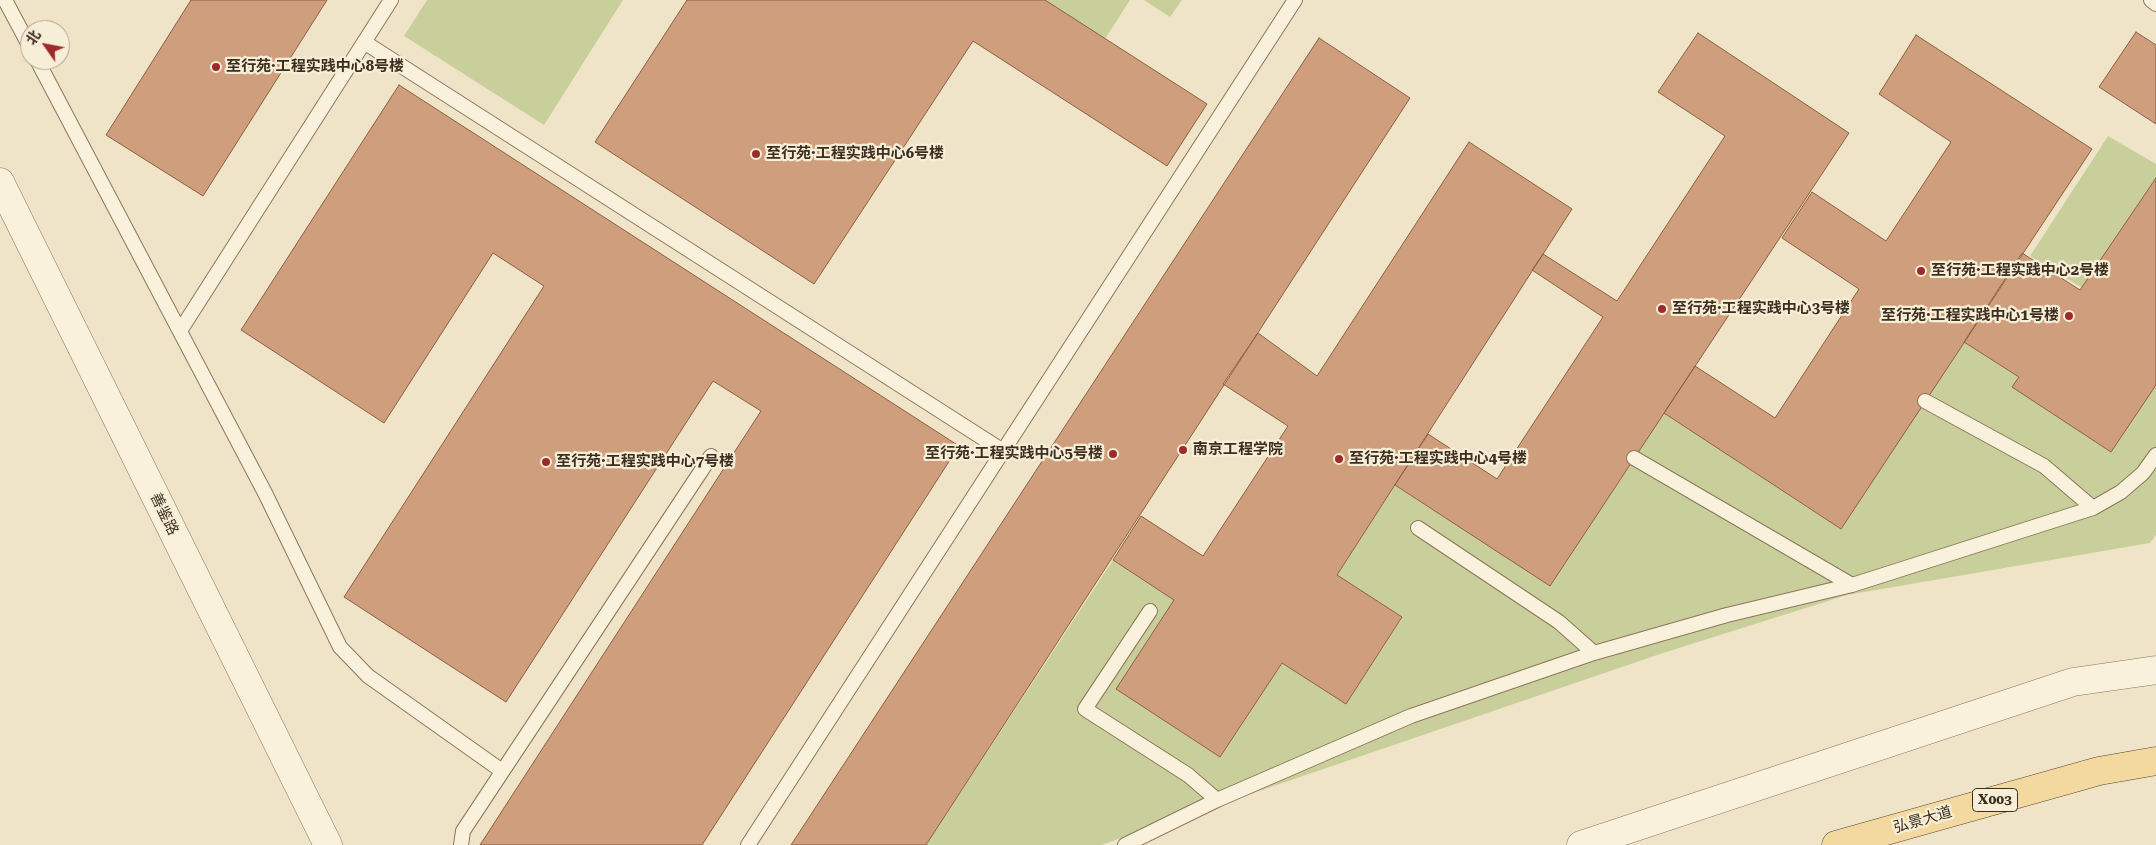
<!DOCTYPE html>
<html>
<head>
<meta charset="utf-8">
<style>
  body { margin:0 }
  #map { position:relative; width:2156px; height:845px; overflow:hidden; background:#f0e4c8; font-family:"Roboto Serif","Noto Sans SC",serif }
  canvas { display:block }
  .north { position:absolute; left:20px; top:20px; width:50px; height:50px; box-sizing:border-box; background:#f7eed8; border:1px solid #ada18e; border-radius:50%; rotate:303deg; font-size:14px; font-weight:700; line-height:20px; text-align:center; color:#3d2e20 }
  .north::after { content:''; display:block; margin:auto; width:18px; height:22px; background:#9e2a2b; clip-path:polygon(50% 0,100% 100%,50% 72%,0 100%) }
</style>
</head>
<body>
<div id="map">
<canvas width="2156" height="845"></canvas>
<div class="north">北</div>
</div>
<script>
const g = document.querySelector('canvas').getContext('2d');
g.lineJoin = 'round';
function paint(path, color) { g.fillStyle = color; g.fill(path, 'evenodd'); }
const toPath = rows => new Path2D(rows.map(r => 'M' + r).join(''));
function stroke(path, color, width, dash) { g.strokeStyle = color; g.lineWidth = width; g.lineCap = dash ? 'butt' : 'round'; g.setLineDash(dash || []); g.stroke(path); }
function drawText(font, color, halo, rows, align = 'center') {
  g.font = font + ' "Roboto Serif","Noto Sans SC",serif'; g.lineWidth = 4.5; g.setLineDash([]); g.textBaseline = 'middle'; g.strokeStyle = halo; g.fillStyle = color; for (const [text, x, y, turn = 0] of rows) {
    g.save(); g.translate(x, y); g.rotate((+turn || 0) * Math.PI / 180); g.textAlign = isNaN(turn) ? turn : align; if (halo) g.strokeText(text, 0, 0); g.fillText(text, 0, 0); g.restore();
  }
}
const green = toPath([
  [427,0,623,0,544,125,404,36],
  [1045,0,1130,0,1105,39],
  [1144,0,1182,0,1170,17],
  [2108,136,2156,164,2156,178,2082,288,2030,256],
  [1964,342,2019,377,2013,387,2111,452,2156,385,2156,535,2150,543,1847,595,1663,653,1101,845,926,845,1113,560,1174,600,1116,689,1220,757,1282,663,1346,704,1402,618,1337,575,1395,485,1550,586,1664,413,1840,529]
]);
const building = toPath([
  [191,0,327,0,203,196,106,135,191,0],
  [687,0,1045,0,1207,104,1167,166,973,41,814,284,595,142,687,0],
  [2136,32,2156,45,2156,124,2099,87,2136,32],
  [1698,33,1849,133,1550,586,1395,485,1428,434,1497,479,1603,317,1532,270,1543,254,1617,301,1725,136,1658,92,1698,33],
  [1916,35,2092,149,1841,529,1664,413,1695,366,1775,418,1859,289,1782,238,1812,192,1886,241,1951,142,1879,94,1916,35],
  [1319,38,1410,98,926,845,791,845,1319,38],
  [399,85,959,446,702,845,480,845,761,411,713,381,506,702,344,597,544,286,493,253,384,423,241,330,399,85],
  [1469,142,1572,209,1337,575,1402,617,1346,704,1282,663,1220,757,1116,689,1174,600,1113,560,1141,516,1203,556,1288,426,1223,384,1258,333,1317,376,1469,142],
  [2156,178,2156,385,2111,452,2012,387,2019,377,1964,342,2022,253,2080,290,2156,178]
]);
const service = toPath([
  [5,0,30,47],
  [2151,0,2156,4],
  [364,42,1003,451],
  [37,60,265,493,340,647,368,676,502,771],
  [180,331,391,0],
  [1925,401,2044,466,2093,508],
  [1634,458,1852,585],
  [1418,528,1559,622,1594,653],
  [1150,611,1085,709,1188,775,1217,800],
  [461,845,463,831,711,456],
  [748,845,1295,0],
  [1125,845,1217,800,1411,716,1594,653,1727,615,1852,585,2093,508,2121,492,2143,473,2156,455]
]);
const tertiary = toPath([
  [0,182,328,845],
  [1581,845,2073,682,2156,670]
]);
const primary = toPath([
  [1836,845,2099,771,2156,761]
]);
const markers = [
  [216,67,5,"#9e2a2b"],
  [756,154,5,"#9e2a2b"],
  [1921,271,5,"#9e2a2b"],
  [1662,309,5,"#9e2a2b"],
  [2069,316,5,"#9e2a2b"],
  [1183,450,5,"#9e2a2b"],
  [1113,454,5,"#9e2a2b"],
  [1339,459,5,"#9e2a2b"],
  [546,462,5,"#9e2a2b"]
];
const shields = [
  [1995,800,45]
];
const shieldNames = [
  ["X003",1995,800]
];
const poiNames = [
  ["至行苑·工程实践中心8号楼",226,67],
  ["至行苑·工程实践中心6号楼",766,154],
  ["至行苑·工程实践中心2号楼",1931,271],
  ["至行苑·工程实践中心3号楼",1672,309],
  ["至行苑·工程实践中心1号楼",2059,316,"right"],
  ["南京工程学院",1193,450],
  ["至行苑·工程实践中心5号楼",1103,454,"right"],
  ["至行苑·工程实践中心4号楼",1349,459],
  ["至行苑·工程实践中心7号楼",556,462]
];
const streetNames = [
  ["善鉴路",164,514,64],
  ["弘景大道",1923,820,-16]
];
paint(green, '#c9cf9b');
paint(building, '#cf9f7d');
stroke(building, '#8d5f41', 1);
stroke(service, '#8d765c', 16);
stroke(tertiary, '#8d765c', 29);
stroke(primary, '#5b4430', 29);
stroke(service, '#faf1dc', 14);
stroke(tertiary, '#faf1dc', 28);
stroke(primary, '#f3d9a0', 28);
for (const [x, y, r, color] of markers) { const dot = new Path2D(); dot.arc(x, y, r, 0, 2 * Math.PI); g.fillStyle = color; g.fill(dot); stroke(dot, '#f7eed8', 2); }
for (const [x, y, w] of shields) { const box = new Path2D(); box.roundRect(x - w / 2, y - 11.5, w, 23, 4); g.fillStyle = '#f7eed8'; g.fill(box); stroke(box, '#3d2e20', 1); }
drawText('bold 14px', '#3d2e20', null, shieldNames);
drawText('bold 15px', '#3d2e20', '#f7eed8', poiNames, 'left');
drawText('15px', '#3d2e20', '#f7eed8', streetNames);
</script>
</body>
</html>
